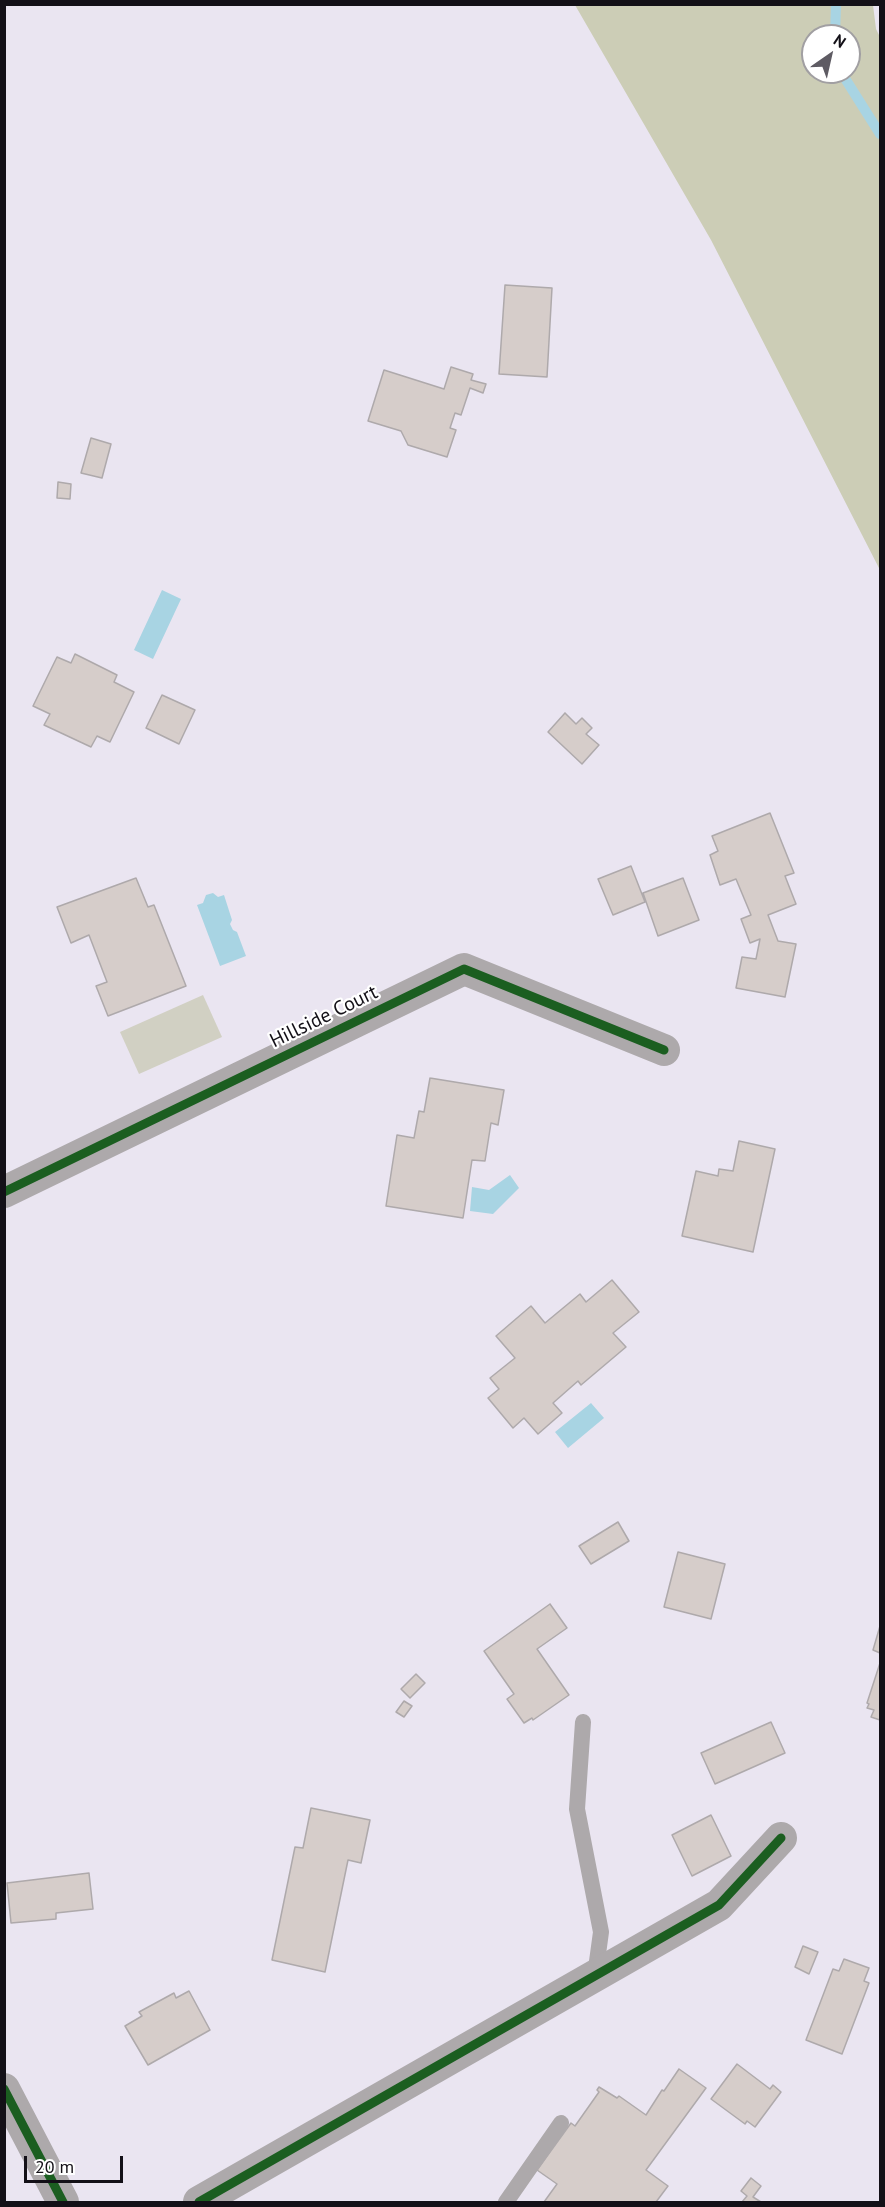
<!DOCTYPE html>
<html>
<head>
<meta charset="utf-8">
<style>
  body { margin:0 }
  #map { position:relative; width:885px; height:2207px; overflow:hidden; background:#eae5f1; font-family:"PT Sans",sans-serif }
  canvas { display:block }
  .frame { position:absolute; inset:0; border:6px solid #131017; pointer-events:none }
  .north { position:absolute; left:801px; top:24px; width:60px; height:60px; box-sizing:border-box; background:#fff; border:2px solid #a19fa2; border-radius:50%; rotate:34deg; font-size:16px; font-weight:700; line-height:24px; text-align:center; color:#131017 }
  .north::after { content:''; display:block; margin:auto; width:21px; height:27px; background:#5e5b63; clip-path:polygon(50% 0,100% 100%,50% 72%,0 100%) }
  .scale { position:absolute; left:24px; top:2156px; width:99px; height:27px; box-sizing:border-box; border:3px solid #131017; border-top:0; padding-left:8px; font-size:18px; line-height:21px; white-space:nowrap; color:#131017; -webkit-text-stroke:4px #fff; paint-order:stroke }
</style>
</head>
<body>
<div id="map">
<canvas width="885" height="2207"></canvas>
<div class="frame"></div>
<div class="north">N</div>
<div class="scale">20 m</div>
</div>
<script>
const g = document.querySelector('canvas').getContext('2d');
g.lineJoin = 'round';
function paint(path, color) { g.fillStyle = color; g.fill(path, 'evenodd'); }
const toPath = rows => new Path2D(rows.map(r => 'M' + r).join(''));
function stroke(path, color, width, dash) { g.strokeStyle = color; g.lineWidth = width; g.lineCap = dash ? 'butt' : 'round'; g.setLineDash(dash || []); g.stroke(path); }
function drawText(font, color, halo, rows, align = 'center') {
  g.font = font + ' "PT Sans",sans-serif'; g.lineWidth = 4.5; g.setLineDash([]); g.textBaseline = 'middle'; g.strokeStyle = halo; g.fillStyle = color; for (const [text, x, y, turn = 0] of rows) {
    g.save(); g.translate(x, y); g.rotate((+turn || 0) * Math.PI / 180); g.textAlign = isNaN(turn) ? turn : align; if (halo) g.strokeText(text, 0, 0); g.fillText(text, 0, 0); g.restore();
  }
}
const green = toPath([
  [203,995,222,1037,139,1074,120,1032]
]);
const forest = toPath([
  [575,5,873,5,876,29,880,37,880,570,711,240],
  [813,36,849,36,849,72,813,72]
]);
const water = toPath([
  [162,590,181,599,153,659,134,650],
  [213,893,218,897,224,895,232,920,230,924,233,930,237,932,246,956,220,966,197,905,203,903,206,895],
  [510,1175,519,1188,493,1214,470,1211,472,1187,489,1190],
  [591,1403,604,1418,568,1448,555,1432]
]);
const stream = toPath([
  [835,36,836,4],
  [841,72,880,134]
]);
const building = toPath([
  [505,285,552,288,547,377,499,374,505,285],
  [451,367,473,374,471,380,486,384,483,393,470,388,461,415,455,413,450,428,456,430,447,457,408,445,401,431,368,421,384,370,444,389,451,367],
  [91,438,111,444,102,478,81,473,91,438],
  [58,482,71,484,70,499,57,498,58,482],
  [75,654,117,675,114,682,134,692,110,742,97,736,91,747,44,725,50,714,33,706,57,657,71,663,75,654],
  [162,695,195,710,179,744,146,728,162,695],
  [565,713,576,724,582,718,592,728,586,734,599,745,582,764,548,732,565,713],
  [770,813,794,873,785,876,796,904,768,915,778,941,796,944,785,997,736,988,742,957,756,959,760,939,750,943,741,919,751,915,736,879,720,885,710,855,718,851,712,836,770,813],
  [631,866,645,902,613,915,598,879,631,866],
  [136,878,148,907,154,905,186,986,108,1016,96,986,107,982,89,935,71,943,57,907,136,878],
  [683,878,699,920,658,936,643,893,683,878],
  [430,1078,504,1090,498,1125,491,1123,485,1161,472,1160,463,1218,386,1206,397,1135,414,1138,419,1111,424,1112,430,1078],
  [739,1141,775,1149,753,1252,682,1236,696,1171,718,1176,719,1169,733,1171,739,1141],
  [612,1280,639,1312,613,1333,626,1347,581,1385,578,1381,553,1403,562,1413,538,1434,524,1418,513,1428,488,1398,499,1389,490,1378,515,1358,496,1336,531,1306,545,1323,580,1294,586,1302,612,1280],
  [618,1522,629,1541,591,1564,579,1546,618,1522],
  [678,1552,725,1564,711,1619,664,1607,678,1552],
  [550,1604,567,1628,537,1649,569,1695,533,1720,532,1718,524,1723,507,1699,514,1694,484,1651,550,1604],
  [880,1626,880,1653,873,1650,880,1626],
  [880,1663,880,1720,871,1717,874,1710,867,1708,869,1704,867,1703,880,1663],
  [416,1674,425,1683,410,1698,401,1689,416,1674],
  [404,1701,412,1706,404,1717,396,1712,404,1701],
  [771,1722,785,1753,715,1784,701,1753,771,1722],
  [311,1808,370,1820,361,1863,348,1860,325,1972,272,1960,295,1847,303,1848,311,1808],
  [711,1815,731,1856,692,1876,672,1835,711,1815],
  [89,1873,93,1909,56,1913,56,1919,11,1923,7,1883,89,1873],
  [803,1946,818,1952,809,1974,795,1967,803,1946],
  [844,1959,869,1968,864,1981,869,1983,842,2054,806,2040,833,1969,839,1971,844,1959],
  [189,1991,210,2030,148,2065,125,2026,142,2016,139,2012,174,1993,176,1998,189,1991],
  [737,2064,770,2089,773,2085,781,2092,755,2127,747,2121,745,2124,711,2099,737,2064],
  [679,2069,706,2088,646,2170,668,2186,656,2202,544,2202,557,2184,537,2170,571,2123,575,2126,599,2092,597,2090,599,2087,617,2098,619,2096,646,2115,662,2090,664,2091,679,2069],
  [751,2178,761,2186,753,2197,761,2202,742,2202,747,2196,741,2191,751,2178]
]);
const lane = toPath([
  [583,1722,577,1809,601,1932,595,1976],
  [506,2202,561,2123]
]);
const street = toPath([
  [4,1192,464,969,664,1050],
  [4,2089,63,2202],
  [199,2202,719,1905,781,1838]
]);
const cycleway = toPath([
  [4,1192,464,969,664,1050],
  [4,2089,63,2202],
  [199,2202,719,1905,781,1838]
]);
const streetNames = [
  ["Hillside Court",324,1017,-26]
];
paint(green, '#d1d0c3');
paint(forest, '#cccdb6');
paint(water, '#a8d4e3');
stroke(stream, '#a8d4e3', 10);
paint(building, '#d6cdca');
stroke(building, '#aea9ab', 1.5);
stroke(lane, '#ada9ab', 16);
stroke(street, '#ada9ab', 32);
stroke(cycleway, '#1b5e20', 9);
drawText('20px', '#131017', '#fff', streetNames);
</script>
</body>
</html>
